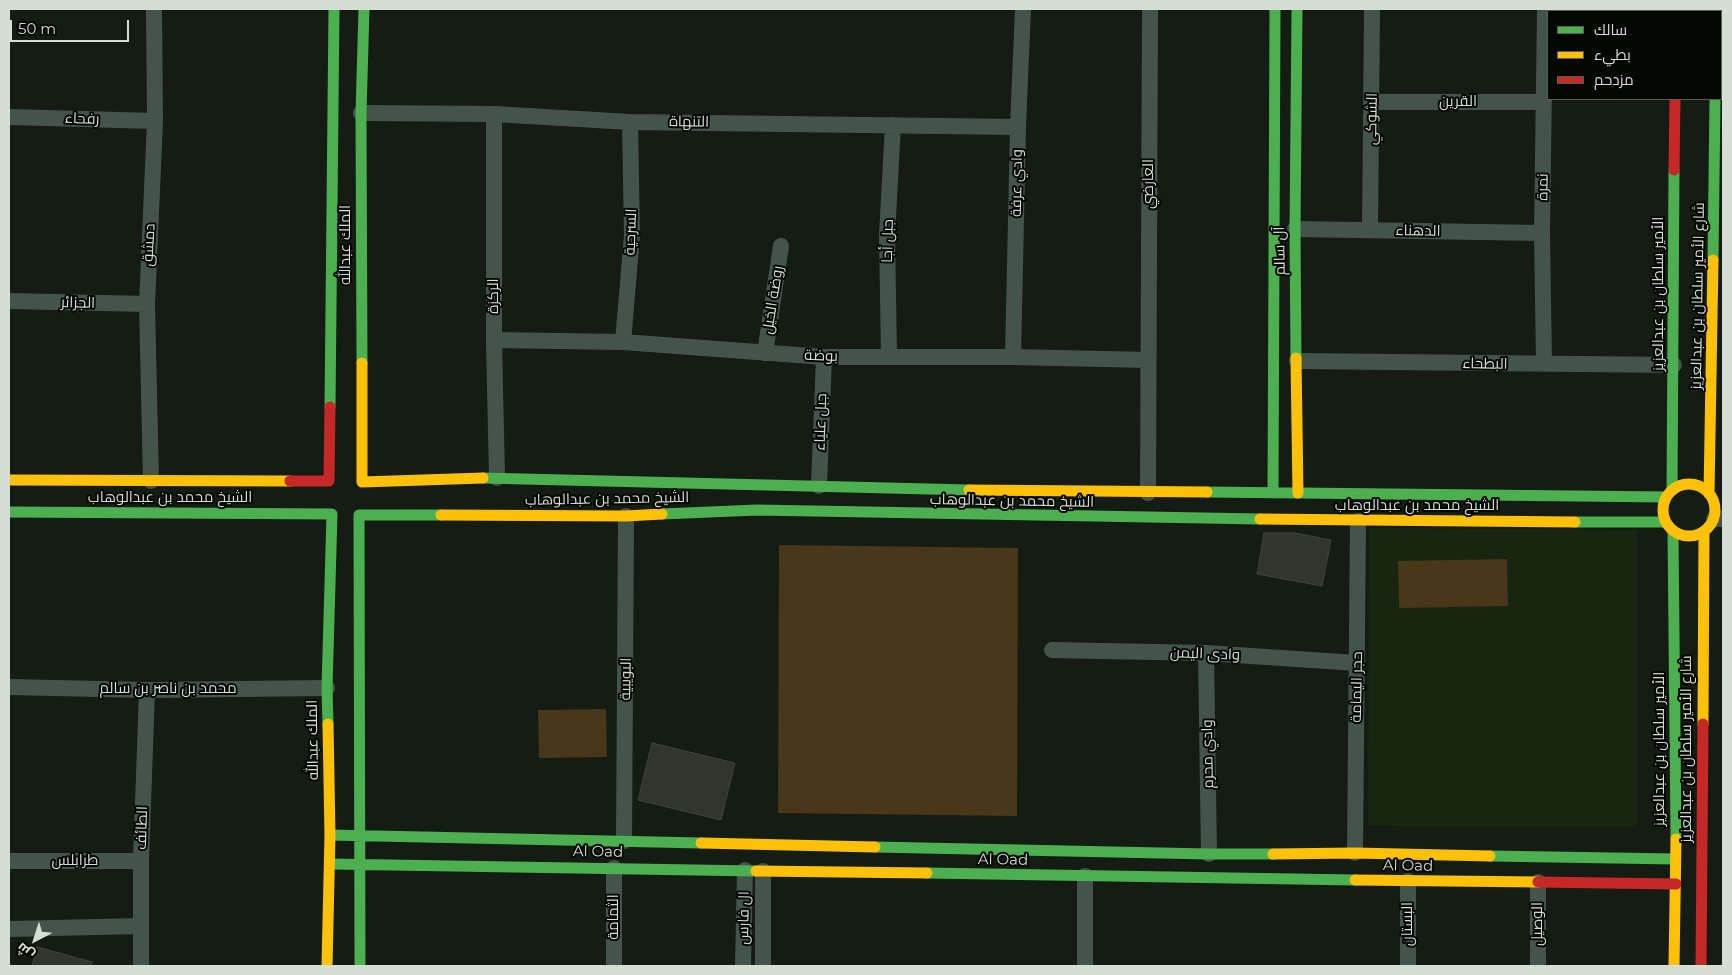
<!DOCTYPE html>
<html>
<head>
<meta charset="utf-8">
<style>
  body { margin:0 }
  #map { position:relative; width:1732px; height:975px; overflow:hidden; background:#151c13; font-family:Montserrat,Cairo,sans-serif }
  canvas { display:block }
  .frame { position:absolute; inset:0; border:10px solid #d5ded2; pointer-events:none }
  .legend { position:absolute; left:1547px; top:10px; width:175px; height:90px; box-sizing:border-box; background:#040803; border:1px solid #585e56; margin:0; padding:6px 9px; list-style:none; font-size:15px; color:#d5ded2 }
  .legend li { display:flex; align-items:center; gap:10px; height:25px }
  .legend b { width:25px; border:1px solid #585e56 }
  .north { position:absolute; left:10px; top:915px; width:50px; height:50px; -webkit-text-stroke:4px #040803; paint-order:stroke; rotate:220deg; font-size:14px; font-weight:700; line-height:20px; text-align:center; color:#d5ded2 }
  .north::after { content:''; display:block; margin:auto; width:18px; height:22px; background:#d5ded2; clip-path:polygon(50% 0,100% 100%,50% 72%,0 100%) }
  .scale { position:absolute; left:10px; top:20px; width:119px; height:22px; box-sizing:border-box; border:2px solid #d5ded2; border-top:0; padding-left:6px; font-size:15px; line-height:18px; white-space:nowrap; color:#d5ded2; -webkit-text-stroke:4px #040803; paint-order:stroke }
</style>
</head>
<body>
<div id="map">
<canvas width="1732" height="975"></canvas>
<div class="frame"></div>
<ul class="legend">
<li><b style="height:6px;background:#4caf50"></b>سالك</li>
<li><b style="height:6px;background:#ffc107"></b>بطيء</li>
<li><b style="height:6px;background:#c62828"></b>مزدحم</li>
</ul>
<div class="north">ش</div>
<div class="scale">50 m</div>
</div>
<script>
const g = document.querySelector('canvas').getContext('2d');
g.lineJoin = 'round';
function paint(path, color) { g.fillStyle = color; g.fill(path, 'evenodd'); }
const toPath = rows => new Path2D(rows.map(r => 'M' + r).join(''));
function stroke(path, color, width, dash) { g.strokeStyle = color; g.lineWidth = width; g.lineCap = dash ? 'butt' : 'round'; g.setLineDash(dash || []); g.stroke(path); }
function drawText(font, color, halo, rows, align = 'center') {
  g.font = font + ' Montserrat,Cairo,sans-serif'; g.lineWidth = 4; g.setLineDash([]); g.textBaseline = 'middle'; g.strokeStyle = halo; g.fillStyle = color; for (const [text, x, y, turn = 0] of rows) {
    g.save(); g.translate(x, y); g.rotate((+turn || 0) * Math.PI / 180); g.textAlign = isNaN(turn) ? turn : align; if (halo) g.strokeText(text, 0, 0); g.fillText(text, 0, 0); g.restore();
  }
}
const built = toPath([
  [1369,528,1637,530,1637,827,1368,826]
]);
const green = toPath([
  [779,545,1018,548,1017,816,778,813],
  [1507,559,1508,606,1399,608,1398,561],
  [606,709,607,757,539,758,538,710]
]);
const building = toPath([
  [1264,533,1295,533,1331,540,1322,586,1257,574,1264,533],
  [652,743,735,763,721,820,638,800,652,743],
  [37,947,92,962,91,966,32,966,37,947]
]);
const street = toPath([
  [1372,102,1544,102],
  [361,113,494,114,630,122,1018,127],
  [494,114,494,340,497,478],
  [9,117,155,121],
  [1295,229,1542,233],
  [1370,230,1372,9],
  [9,301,147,304],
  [494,340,623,342,824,357,1013,357,1148,360],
  [623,342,632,235,630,122],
  [765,353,781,246],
  [889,356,887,235,893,125],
  [1013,357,1018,127,1023,9],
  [1297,361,1674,365],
  [1544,364,1542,233,1545,9],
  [151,481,147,304,155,121,154,9],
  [819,486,824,357],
  [1148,493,1150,9],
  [1714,519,1723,519],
  [1052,650,1206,653,1357,663],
  [1206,653,1209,854],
  [9,687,147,690,327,688],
  [624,841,626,516],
  [1355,853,1358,521],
  [9,861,141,861],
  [614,868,614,966],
  [763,871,763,966],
  [9,929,141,926],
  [141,966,141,861,147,690],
  [743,966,745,870],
  [1085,966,1085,876],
  [1408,966,1408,881],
  [1538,966,1538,882]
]);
const fast = toPath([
  [1676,9,1676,11],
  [1715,9,1715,11],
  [1713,260,1715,99],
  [1296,358,1295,229,1297,9],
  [362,363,361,113,364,9],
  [330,407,334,9],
  [483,478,969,490],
  [1672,490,1674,170],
  [1207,492,1666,497],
  [1273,493,1275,9],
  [9,512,332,514,327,688,328,724],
  [662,514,757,510,1260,519],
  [1575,522,1665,522],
  [1673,532,1676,839],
  [330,835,701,843],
  [875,847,1209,854,1273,854],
  [1490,856,1675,859],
  [330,864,756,871],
  [927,873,1355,880],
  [360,966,359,515,441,515]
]);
const slow = toPath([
  [1296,358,1298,493],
  [362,363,362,482,483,478],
  [9,480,290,481],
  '1663 510a26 26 0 1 1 52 0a26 26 0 1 1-52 0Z',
  [969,490,1207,492],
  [1709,494,1713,260],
  [441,515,626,516,662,514],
  [1260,519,1575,522],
  [1703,724,1704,532],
  [701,843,875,847],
  [1273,854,1355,853,1490,856],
  [756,871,927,873],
  [1355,880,1538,882],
  [327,966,330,835,328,724],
  [1674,966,1676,839]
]);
const jam = toPath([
  [1674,170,1675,99],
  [290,481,329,481,330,407],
  [1538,882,1676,884],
  [1701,966,1703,724]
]);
const streetNames = [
  ["القرين",1458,102],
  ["رفحاء",82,119,2],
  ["الشوكي",1372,119,-89],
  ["التنهاة",689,122,1],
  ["وادي عرفة",1017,183,-89],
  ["العارضي",1149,184,-90],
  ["نمرة",1543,187,-89],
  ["الدهناء",1418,231,1],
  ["السرحية",631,232,-88],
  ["جبل أجا",888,241,-89],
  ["دمشق",149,245,-87],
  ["الملك عبدالله",346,245,-90],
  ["آل سالم",1280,251,-91],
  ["الأمير سلطان بن عبدالعزيز",1659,294,-90],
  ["الركزة",494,296,-90],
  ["شارع الأمير سلطان بن عبدالعزيز",1698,296,-89],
  ["روضة الخيل",773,300,-81],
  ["الجزائر",78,303,1],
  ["بوضة",821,356,2],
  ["البطحاء",1485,364,1],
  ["جبل علياء",821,422,-88],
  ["الشيخ محمد بن عبدالوهاب",170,498],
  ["الشيخ محمد بن عبدالوهاب",607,499,-1],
  ["الشيخ محمد بن عبدالوهاب",1012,501,1],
  ["الشيخ محمد بن عبدالوهاب",1417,506],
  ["وادى اليمن",1205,654,2],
  ["البويبية",626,679,-89],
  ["حجر اليمامة",1357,687,-89],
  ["محمد بن ناصر بن سالم",168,689],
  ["الملك عبدالله",313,740,-91],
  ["الأمير سلطان بن عبدالعزيز",1660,749,-90],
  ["شارع الأمير سلطان بن عبدالعزيز",1687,749,-90],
  ["وادي محرم",1208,754,-91],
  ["الطائف",142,828,-88],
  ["Al Oad",598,852,1],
  ["Al Oad",1003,860,1],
  ["طرابلس",75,861],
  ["Al Oad",1408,866,1],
  ["الثمامة",614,917,-90],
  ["ال فارس",744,918,-89],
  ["البستان",1408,924,-90],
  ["الوصيل",1538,924,-90]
];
paint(built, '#182611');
paint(green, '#483718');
paint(building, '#31362c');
stroke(building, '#41453c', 1);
stroke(street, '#44544d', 16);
stroke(fast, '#4caf50', 11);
stroke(slow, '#ffc107', 11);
stroke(jam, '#c62828', 11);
drawText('15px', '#d5ded2', '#040803', streetNames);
</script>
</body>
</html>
